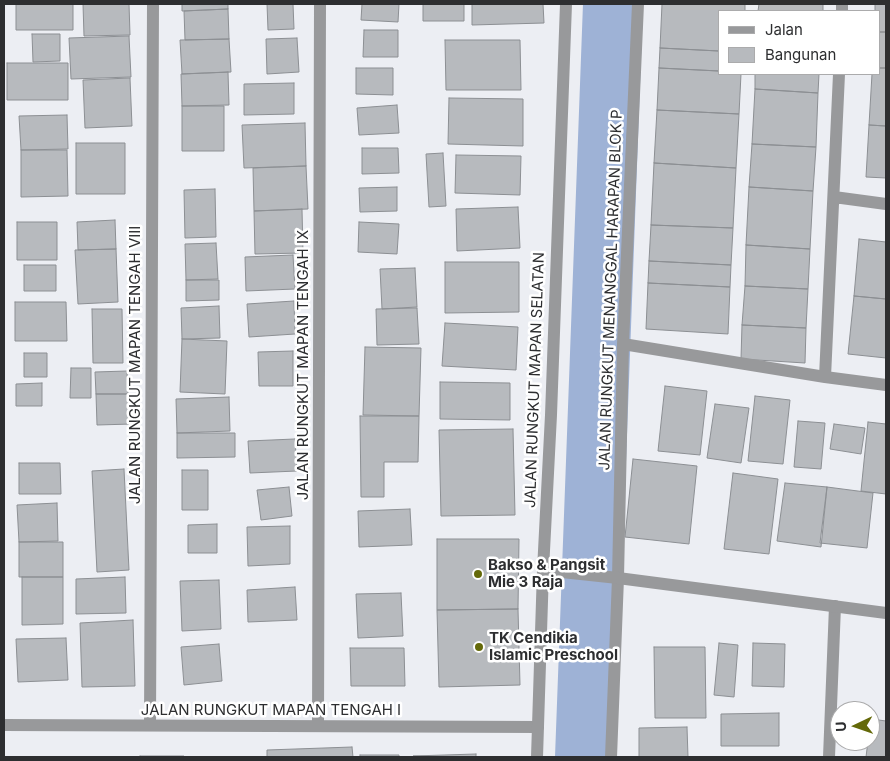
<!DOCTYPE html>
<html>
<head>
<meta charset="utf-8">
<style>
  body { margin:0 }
  #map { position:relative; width:890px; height:761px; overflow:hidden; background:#eceef3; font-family:Inter,sans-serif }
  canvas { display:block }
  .frame { position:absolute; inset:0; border:5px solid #2d2e30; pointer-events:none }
  .legend { position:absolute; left:718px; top:10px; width:162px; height:65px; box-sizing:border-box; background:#fff; border:1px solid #ababac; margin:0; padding:6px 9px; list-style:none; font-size:15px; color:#2d2e30 }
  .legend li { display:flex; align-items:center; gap:10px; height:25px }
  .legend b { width:25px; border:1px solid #ababac }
  .north { position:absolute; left:830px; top:701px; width:50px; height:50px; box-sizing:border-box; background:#fff; border:1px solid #ababac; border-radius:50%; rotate:267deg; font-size:14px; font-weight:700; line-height:20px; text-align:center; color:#2d2e30 }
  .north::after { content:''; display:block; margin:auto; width:18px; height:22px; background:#646909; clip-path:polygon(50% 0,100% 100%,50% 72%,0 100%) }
</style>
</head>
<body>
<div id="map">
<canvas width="890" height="761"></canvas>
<div class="frame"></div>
<ul class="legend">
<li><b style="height:6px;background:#98999b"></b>Jalan</li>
<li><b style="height:14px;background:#b7babe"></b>Bangunan</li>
</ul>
<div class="north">U</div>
</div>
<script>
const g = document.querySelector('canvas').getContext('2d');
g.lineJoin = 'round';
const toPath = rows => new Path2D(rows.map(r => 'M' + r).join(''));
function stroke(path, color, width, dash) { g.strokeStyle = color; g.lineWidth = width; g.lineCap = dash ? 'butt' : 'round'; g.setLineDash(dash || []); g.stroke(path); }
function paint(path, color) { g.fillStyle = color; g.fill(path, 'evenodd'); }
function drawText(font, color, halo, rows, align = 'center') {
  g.font = font + ' Inter,sans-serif'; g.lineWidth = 5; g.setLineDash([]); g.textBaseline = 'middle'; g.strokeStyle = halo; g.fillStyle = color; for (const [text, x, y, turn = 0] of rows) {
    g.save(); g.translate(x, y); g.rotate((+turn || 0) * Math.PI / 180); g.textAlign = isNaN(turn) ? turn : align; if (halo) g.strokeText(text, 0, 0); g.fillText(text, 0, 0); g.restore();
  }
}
const river = toPath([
  [585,757,613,4]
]);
const building = toPath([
  [16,4,73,4,73,30,16,30,16,4],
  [83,4,129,4,130,35,84,36,83,4],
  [182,4,228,4,228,9,182,11,182,4],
  [267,4,293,4,294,29,268,30,267,4],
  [362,4,399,4,398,22,361,20,362,4],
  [423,4,464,4,464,21,423,21,423,4],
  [472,4,543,4,544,23,472,25,472,4],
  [662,4,745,4,745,11,719,11,719,51,660,48,662,4],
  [759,4,823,4,823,11,758,11,759,4],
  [875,4,886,4,886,32,879,32,879,11,875,11,875,4],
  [228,9,229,39,185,40,184,11,228,9],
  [364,30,398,30,398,57,363,57,364,30],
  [879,32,886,32,886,68,879,68,879,32],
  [32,34,60,34,60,61,33,62,32,34],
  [129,36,131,77,71,79,69,38,129,36],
  [297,38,299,72,267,74,266,39,297,38],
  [229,39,231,72,182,74,180,40,229,39],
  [445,40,520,40,521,90,446,90,445,40],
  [660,48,719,51,719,71,659,68,660,48],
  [7,63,68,63,68,100,7,100,7,63],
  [356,68,393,68,393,95,356,94,356,68],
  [659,68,719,71,719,74,741,74,739,114,657,110,659,68],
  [879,68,886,68,886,126,869,125,872,74,879,74,879,68],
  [228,72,229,105,182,106,181,74,228,72],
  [755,74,819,74,818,93,755,89,755,74],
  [130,78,132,126,85,128,83,80,130,78],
  [294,83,294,114,244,115,244,84,294,83],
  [755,89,818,93,816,147,752,144,755,89],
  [449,98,523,99,523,146,448,144,449,98],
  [397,105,399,133,359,135,357,108,397,105],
  [182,106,224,106,224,151,182,151,182,106],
  [657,110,739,114,736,168,654,163,657,110],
  [67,115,68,149,21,150,19,116,67,115],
  [305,123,306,166,244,168,242,125,305,123],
  [869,125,886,126,886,178,866,177,869,125],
  [76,143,125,143,125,194,76,194,76,143],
  [752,144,816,147,813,191,749,187,752,144],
  [362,148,398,148,399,173,362,174,362,148],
  [21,150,67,150,68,196,21,197,21,150],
  [443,153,446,206,429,207,426,154,443,153],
  [456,155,521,156,520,195,455,193,456,155],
  [654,163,736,168,733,228,651,225,654,163],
  [306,166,308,209,254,211,253,168,306,166],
  [397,187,397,211,360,212,359,188,397,187],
  [749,187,813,191,810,249,746,245,749,187],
  [215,189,216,237,185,238,184,190,215,189],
  [518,207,520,248,457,251,456,209,518,207],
  [302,209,303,253,255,254,254,211,302,209],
  [115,220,116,249,78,250,77,222,115,220],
  [17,222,57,222,57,260,17,260,17,222],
  [359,222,399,224,397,254,358,252,359,222],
  [651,225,733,228,731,265,649,261,651,225],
  [859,239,886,242,886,299,854,296,859,239],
  [216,243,218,279,186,280,185,244,216,243],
  [746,245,810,249,808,289,745,286,746,245],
  [116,249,118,302,78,304,75,250,116,249],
  [293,255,295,289,246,291,245,257,293,255],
  [649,261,731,265,730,287,648,283,649,261],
  [445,262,519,262,519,312,445,313,445,262],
  [24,265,56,265,56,291,24,291,24,265],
  [415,268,417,307,382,309,380,269,415,268],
  [186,280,219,280,219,300,186,301,186,280],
  [648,283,730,287,728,334,646,329,648,283],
  [745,286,808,289,806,328,742,325,745,286],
  [854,296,886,299,886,358,848,354,854,296],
  [294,301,295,334,249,337,247,304,294,301],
  [15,302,66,302,67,341,15,341,15,302],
  [219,306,220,338,182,339,181,308,219,306],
  [417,308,419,344,377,345,376,309,417,308],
  [92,309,122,309,123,363,93,363,92,309],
  [445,323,518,327,516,370,442,366,445,323],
  [742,325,806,328,805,363,741,359,742,325],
  [182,339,227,341,225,394,180,392,182,339],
  [365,347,421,348,419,416,363,415,365,347],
  [293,351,293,386,259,386,258,352,293,351],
  [24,353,47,353,47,377,24,377,24,353],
  [71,368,91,368,91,398,70,398,71,368],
  [127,371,128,394,96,394,95,372,127,371],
  [440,382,510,383,510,420,440,419,440,382],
  [42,383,42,406,16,406,16,384,42,383],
  [665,386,707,391,700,455,658,451,665,386],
  [96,394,131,394,132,424,97,425,96,394],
  [755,396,790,400,783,464,748,461,755,396],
  [229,397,230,431,177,433,176,399,229,397],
  [715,404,749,408,741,463,707,458,715,404],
  [360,416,419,416,418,462,384,462,384,497,361,497,360,416],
  [798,421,825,423,821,469,794,467,798,421],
  [868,422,886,424,886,494,861,491,868,422],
  [834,424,865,428,861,454,830,449,834,424],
  [513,429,515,515,441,516,439,430,513,429],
  [177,433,235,433,235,457,177,458,177,433],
  [295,439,297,471,250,473,248,441,295,439],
  [633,459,697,466,689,544,625,537,633,459],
  [19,463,60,463,61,494,19,494,19,463],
  [124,469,129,570,97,572,92,471,124,469],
  [182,470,208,470,208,510,182,510,182,470],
  [733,473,778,479,769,554,724,549,733,473],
  [785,483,827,487,821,547,777,541,785,483],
  [289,487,292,516,261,520,257,490,289,487],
  [827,487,873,493,867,548,820,543,827,487],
  [57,503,58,541,19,542,17,505,57,503],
  [410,509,412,545,359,547,358,511,410,509],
  [217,524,217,553,188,553,188,525,217,524],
  [290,526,290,564,248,566,247,527,290,526],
  [437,539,519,539,518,609,437,610,437,539],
  [19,542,63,542,63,577,19,577,19,542],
  [22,577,63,577,63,624,22,625,22,577],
  [125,577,126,613,76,614,76,579,125,577],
  [219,580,221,629,182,631,180,581,219,580],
  [295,587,297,620,248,622,247,590,295,587],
  [401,593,403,636,358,638,356,594,401,593],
  [518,609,520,685,439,687,437,610,518,609],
  [133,620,135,686,82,687,80,623,133,620],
  [66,638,68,680,18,682,16,639,66,638],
  [719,643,738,645,734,697,714,695,719,643],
  [753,643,785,644,784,687,752,686,753,643],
  [219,644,222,681,184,685,181,647,219,644],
  [654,647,705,647,706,718,655,718,654,647],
  [350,648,404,648,405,686,351,686,350,648],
  [779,713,779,746,721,746,721,714,779,713],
  [871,719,886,721,886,757,866,757,868,741,870,741,871,719],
  [687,727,688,757,639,757,639,728,687,727],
  [352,747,353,757,267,757,267,750,352,747],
  [476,754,476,757,413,756,476,754],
  [360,755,399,755,399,757,360,757,360,755],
  [140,756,184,756,184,757,140,757,140,756]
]);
const minor = toPath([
  [842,11,842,4],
  [834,197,886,204],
  [623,344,825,377,886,385],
  [825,377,839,74],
  [543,570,551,415,566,4],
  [4,725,538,727],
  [150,725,153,4],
  [318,726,320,4],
  [611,757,618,578,623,344,638,4],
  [829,757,835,606]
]);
const tertiary = toPath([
  [537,757,543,570,618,578,886,613]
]);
const markers = [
  [478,574,5,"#646909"],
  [479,647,5,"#646909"]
];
const streetNames = [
  ["JALAN RUNGKUT MENANGGAL HARAPAN BLOK P",611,290,-88],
  ["JALAN RUNGKUT MAPAN TENGAH VIII",135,365,-90],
  ["JALAN RUNGKUT MAPAN TENGAH IX",303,365,-90],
  ["JALAN RUNGKUT MAPAN SELATAN",535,380,-88],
  ["JALAN RUNGKUT MAPAN TENGAH I",271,710]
];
const poiNames = [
  ["Bakso & Pangsit",488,565],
  ["Mie 3 Raja",488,582],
  ["TK Cendikia",489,638],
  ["Islamic Preschool",489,655]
];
stroke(river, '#9eb2d6', 60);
paint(building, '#b7babe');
stroke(building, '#8c8f93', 1);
stroke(minor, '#98999b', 12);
stroke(tertiary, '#98999b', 12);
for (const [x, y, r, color] of markers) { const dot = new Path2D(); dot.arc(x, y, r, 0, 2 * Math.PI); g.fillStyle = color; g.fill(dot); stroke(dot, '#fff', 2); }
drawText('15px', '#2d2e30', '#fff', streetNames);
drawText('bold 15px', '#2d2e30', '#fff', poiNames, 'left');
</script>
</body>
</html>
